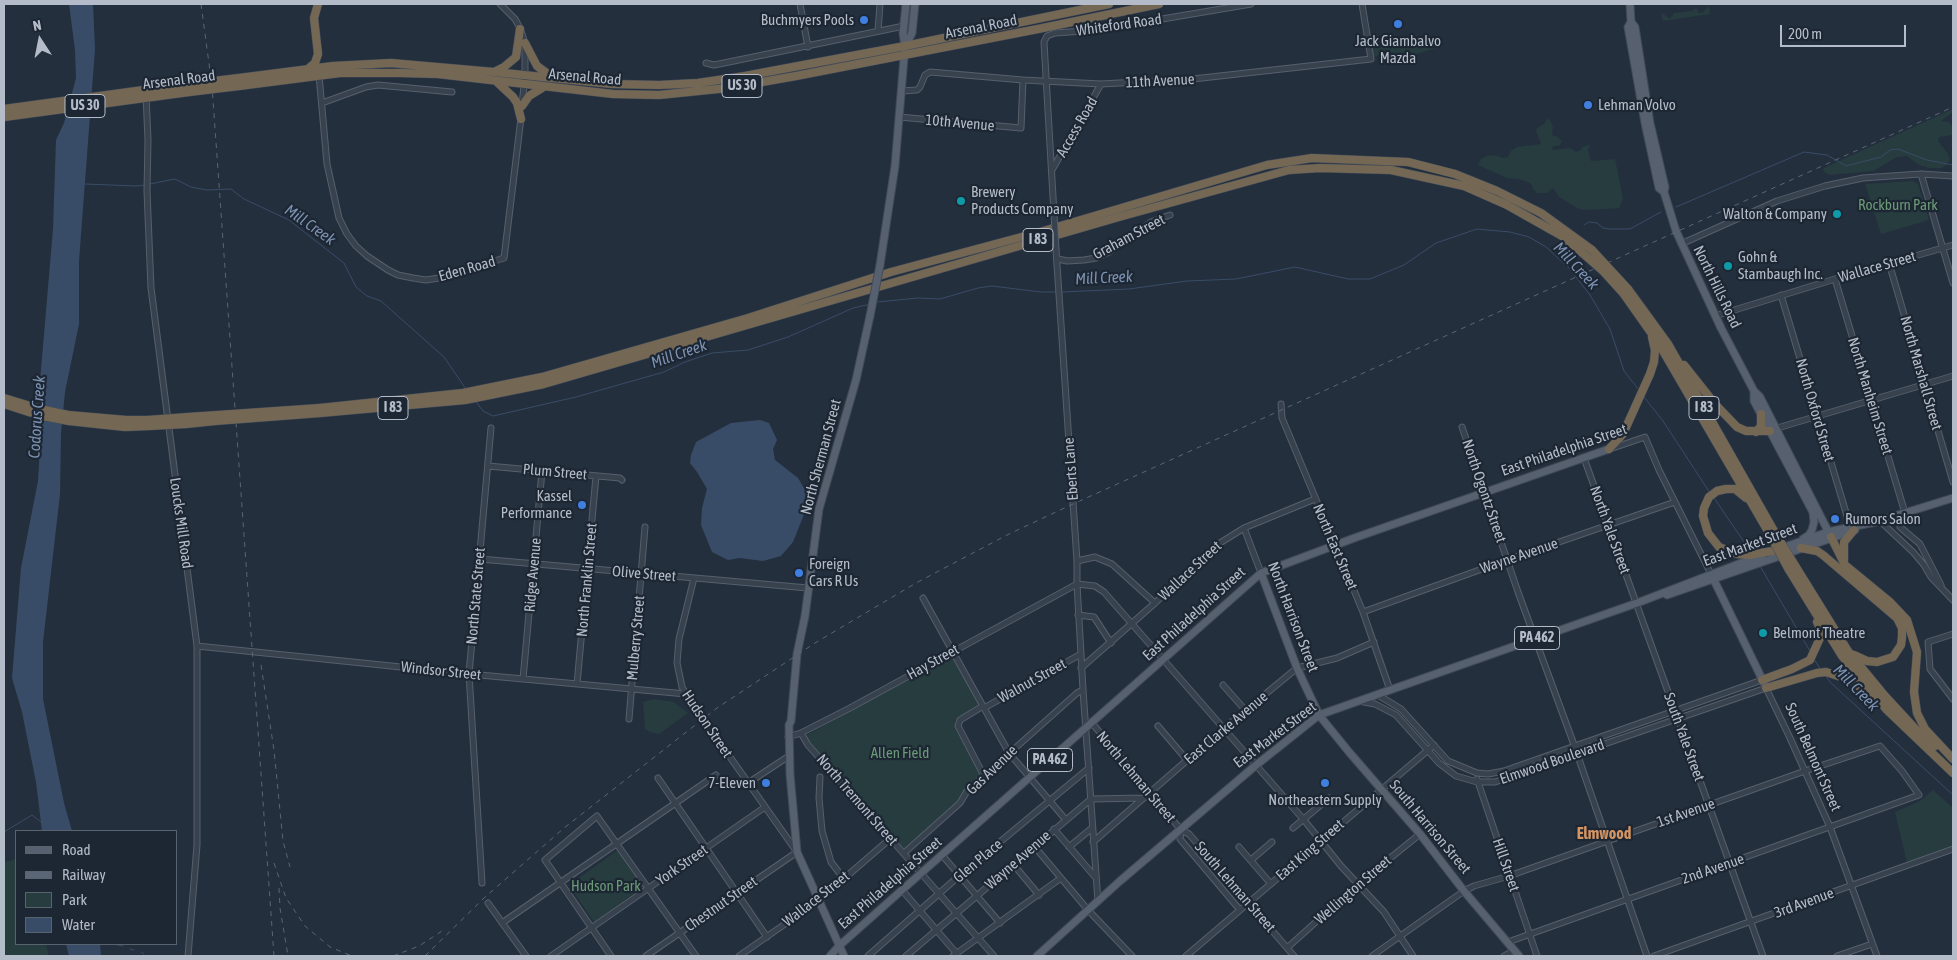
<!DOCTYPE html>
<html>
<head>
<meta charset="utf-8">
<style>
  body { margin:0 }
  #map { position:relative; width:1957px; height:960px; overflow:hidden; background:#242f3e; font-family:"Asap Condensed",sans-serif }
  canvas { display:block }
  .frame { position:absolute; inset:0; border:5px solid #b4bcc9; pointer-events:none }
  .legend { position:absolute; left:15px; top:830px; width:162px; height:115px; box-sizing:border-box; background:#1d2633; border:1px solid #59626f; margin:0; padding:6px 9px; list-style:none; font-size:15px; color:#b4bcc9 }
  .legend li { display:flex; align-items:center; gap:10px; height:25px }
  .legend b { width:25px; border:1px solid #59626f }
  .north { position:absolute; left:15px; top:15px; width:50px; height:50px; -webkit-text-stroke:4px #1d2633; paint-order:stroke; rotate:349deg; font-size:14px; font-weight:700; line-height:20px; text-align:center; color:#b4bcc9 }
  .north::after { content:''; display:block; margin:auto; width:18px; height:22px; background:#b4bcc9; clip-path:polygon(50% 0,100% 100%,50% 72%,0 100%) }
  .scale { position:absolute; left:1780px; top:25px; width:126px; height:22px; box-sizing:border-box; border:2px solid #b4bcc9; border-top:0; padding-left:6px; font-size:15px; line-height:18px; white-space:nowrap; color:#b4bcc9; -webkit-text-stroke:4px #1d2633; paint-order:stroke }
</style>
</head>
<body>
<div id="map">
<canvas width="1957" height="960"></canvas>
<div class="frame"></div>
<ul class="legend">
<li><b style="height:6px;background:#56606e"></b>Road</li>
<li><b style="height:6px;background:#5a6575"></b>Railway</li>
<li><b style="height:14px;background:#263c3f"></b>Park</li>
<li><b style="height:14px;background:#394c67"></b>Water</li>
</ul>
<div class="north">N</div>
<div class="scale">200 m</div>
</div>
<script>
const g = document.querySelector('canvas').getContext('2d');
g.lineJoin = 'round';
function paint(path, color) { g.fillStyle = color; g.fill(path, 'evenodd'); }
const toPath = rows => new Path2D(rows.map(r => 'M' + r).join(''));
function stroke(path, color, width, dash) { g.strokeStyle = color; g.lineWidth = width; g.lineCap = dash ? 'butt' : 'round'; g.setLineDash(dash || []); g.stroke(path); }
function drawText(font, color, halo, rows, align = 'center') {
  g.font = font + ' "Asap Condensed",sans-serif'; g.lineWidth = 4.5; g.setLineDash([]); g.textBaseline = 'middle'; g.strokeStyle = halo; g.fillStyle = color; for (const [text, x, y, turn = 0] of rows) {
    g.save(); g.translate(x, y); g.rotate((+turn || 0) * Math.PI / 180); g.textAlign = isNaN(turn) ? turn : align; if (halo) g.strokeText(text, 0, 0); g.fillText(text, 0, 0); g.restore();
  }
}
const green = toPath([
  [1709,6,1710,14,1663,21,1662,19,1661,12,1670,19,1674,13,1692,11,1696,8,1699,13,1702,13],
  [1376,33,1386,42,1414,37,1419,43,1425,42,1426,45,1433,45,1433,49,1410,56,1380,54,1376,57,1372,53,1370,37,1371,34],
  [1953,109,1953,112,1941,121,1949,122,1953,128,1952,135,1939,137,1938,141,1948,154,1950,160,1947,165,1941,168,1929,168,1919,165,1907,156,1897,157,1873,171,1829,175,1823,171,1824,168],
  [1547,119,1550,120,1553,127,1552,135,1558,137,1562,141,1560,145,1552,147,1553,150,1570,148,1576,152,1581,150,1582,147,1590,145,1588,150,1591,161,1615,159,1623,199,1619,208,1586,210,1579,209,1559,197,1553,188,1547,193,1537,193,1533,189,1532,185,1528,182,1518,179,1507,178,1478,165,1481,159,1487,156,1494,155,1503,158,1508,157,1511,151,1517,147,1541,144,1536,131,1537,128,1544,124],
  [1913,181,1918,184,1929,220,1881,234,1865,184],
  [951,655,979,706,960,717,955,721,955,726,980,775,965,789,958,802,905,850,806,738,807,735],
  [654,699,674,702,688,713,659,734,650,732,645,729,643,702],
  [1933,790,1953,808,1953,848,1907,863,1895,812,1920,801],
  [618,850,644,886,594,922,569,885],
  [16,859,16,944,46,944,49,956,4,956,4,860,5,862]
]);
const water = toPath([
  [69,4,93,4,95,49,79,261,79,324,65,392,61,433,60,494,43,642,43,699,64,803,72,831,42,831,36,782,22,712,12,678,21,568,38,481,41,430,39,393,53,229,56,140,64,123,76,78,75,50],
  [760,420,769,423,777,440,773,449,775,460,798,478,807,493,807,507,793,542,781,556,763,561,740,558,728,560,712,552,701,525,702,508,707,489,697,472,690,463,691,455,696,442,731,423],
  [66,944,100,944,101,956,69,956]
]);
const stream = toPath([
  [85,184,136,186,146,185],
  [150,184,175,179,191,187,207,190,231,189,244,199,289,220,344,263,356,287,367,296,381,301,444,357,466,389],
  [1676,207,1804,152,1827,155,1846,166,1881,157,1890,150,1898,149,1927,160,1953,165],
  [1584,225,1589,222,1597,223,1603,228,1610,229,1630,229,1661,212],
  [1551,251,1555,246],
  [1062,292,1129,289,1187,281,1236,279,1295,267,1348,279,1370,279,1404,265,1436,243,1477,229,1510,232,1529,237,1546,247,1569,268,1590,295,1610,329,1624,371,1639,390],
  [877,302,918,298,940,299,978,288,992,286,1041,292,1058,292],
  [1644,397,1663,421,1710,493],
  [476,402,483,411,493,416,576,397,664,372,685,362,712,353,748,350,788,337,853,308,871,304],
  [1714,498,1751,552],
  [1760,566,1810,651],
  [1814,659,1821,670],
  [1825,675,1830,682,1953,795],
  [4,832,32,815,41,822],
  [114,944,123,946],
  [130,949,134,950],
  [141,952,144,954]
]);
const minor = toPath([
  [500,4,515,19,520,28,525,43,525,76,522,105],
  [800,4,808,47],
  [878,31,880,4],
  [706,63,714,65,724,63,904,26],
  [319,75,327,164,339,218,347,234,356,246,367,256,388,270,398,275,413,278,426,280,439,278,504,258,521,118],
  [901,91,917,90,920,87,925,75,930,72,1023,80,1101,84,1193,79,1371,59,1362,4],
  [146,95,148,140,147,191,151,288,197,646,197,845,188,956],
  [322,103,366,87,378,85,452,92],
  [899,117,1021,128,1023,80],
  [1052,170,1101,84],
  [1921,174,1953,283],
  [1054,214,1044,42,1047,36,1055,33,1097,30,1251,4],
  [1681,244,1777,201,1825,186,1863,178,1891,176,1921,174,1953,176],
  [1056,250,1077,561,1077,584,1083,690,1098,902],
  [1058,259,1067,261,1084,260,1096,258,1109,252,1151,222,1170,215],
  [1889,263,1953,482],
  [1835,279,1905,513],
  [1781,295,1850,526],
  [1715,316,1835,279,1953,245],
  [1281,404,1282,418,1363,612,1390,690],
  [1462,427,1518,592,1573,742,1647,956],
  [1774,429,1953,376],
  [1610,449,1645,437,1659,470,1711,574],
  [1584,458,1763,956],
  [488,466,620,478,622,480],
  [1903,514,1900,522,1900,527,1920,544,1941,585],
  [1879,520,1913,552,1924,565,1931,577,1953,600],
  [1244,528,1261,573],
  [480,559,808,588],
  [1077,561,1095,557,1112,564,1155,603],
  [694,578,679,639,677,663,682,687,695,708],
  [1077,584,1095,586,1104,592,1304,820,1341,866,1384,912,1413,956],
  [923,598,1009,753,1066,820],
  [1363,612,1507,560,1675,502],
  [1078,615,1094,617,1111,643],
  [1953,634,1928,642,1930,669,1953,699],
  [197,646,469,674,686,694],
  [1081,668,1155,603,1220,543,1244,528,1315,499],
  [523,679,542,471],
  [577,684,596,476],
  [1223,685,1246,711],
  [1378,695,1401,709,1448,761,1477,773,1488,774,1504,771,1762,680],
  [1359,701,1375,704,1396,715,1439,763,1456,776,1477,782,1495,782,1766,688,1790,738,1830,827,1877,956],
  [983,706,960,720,958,726,984,776],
  [984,708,1081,654],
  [629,719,645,527],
  [1092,723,1181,830],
  [1158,726,1187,760],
  [801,733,808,745,994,956],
  [788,737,801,733,850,708,1077,584],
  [820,777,819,798,822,831,831,862,844,879],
  [658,778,767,937],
  [1477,779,1537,956],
  [748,783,789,756],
  [1293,828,1329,798],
  [1054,829,1096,878],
  [1181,830,1189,834,1294,956],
  [1181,830,1180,839,1240,910],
  [1093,842,1223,729,1297,668,1337,658,1374,642],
  [1034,846,1088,910,1132,956],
  [1069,847,1092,828],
  [1239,847,1271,884],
  [904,853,960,803,967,791,1077,693,1083,690],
  [942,855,1000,923],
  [1251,860,1272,842],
  [1013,864,1039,895],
  [482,883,469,674,491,428],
  [902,890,957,954],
  [488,903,526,956],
  [502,923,716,775],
  [1287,948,1358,884,1420,834],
  [551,956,765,807],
  [611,956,545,860,597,816,696,956],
  [646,956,797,852,706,723],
  [739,956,818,901,891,838],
  [868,956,959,876,1089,768],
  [906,956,1091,799,1144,798],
  [953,956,1061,878],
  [1186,956,1434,745],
  [1372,956,1464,891,1474,886,1509,876,1805,771,1880,746,1902,771,1919,795,1508,942],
  [1504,956,1515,950],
  [1654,956,1953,849],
  [1837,956,1872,944]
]);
const major = toPath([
  [1630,4,1631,22,1628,27,1645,123,1659,188,1664,192],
  [1631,22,1635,27,1650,123,1665,187,1664,192,1676,231,1721,328,1754,391,1760,397,1830,535],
  [906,45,912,33,915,4],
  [880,265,895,166,905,46,903,33,906,4],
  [1754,391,1754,401,1815,516],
  [1872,523,1953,498],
  [1803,539,1809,535,1812,530,1814,522,1813,512],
  [1779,549,1828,532,1875,522],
  [1261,573,1297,668,1319,715,1349,752,1420,834,1464,891,1519,956],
  [1712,576,1764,683],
  [1667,595,1855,530],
  [830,956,839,946,902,890,1261,573,1357,537,1609,449],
  [844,956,797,852,790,774,789,725,791,721,797,654,805,616,819,509,856,380,870,316],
  [1037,956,1120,881,1255,766,1319,715,1637,603,1762,555]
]);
const highway = toPath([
  [525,43,537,66,552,77],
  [309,68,315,63,318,54,314,18,318,4],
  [496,71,504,67,516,57,520,29],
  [239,78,333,66,391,63,494,72,612,84,659,85,698,83,745,76,905,46,1109,4],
  [497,82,513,97,517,103,521,119],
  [239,86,340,73,400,73,438,74,613,94,659,95,728,88,796,76,1038,29,1159,4],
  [522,106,529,96,542,88],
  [4,109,188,84],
  [4,117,189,92],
  [1628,289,1668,344,1774,531],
  [1623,293,1659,344,1769,533],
  [1684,365,1715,404,1737,427,1746,431,1770,431],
  [4,398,40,409,68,415,126,420,148,420],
  [4,404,38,415,69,421,125,427,149,426],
  [320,408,463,393,542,377,748,318,891,272,1040,232,1267,165,1312,158,1408,162,1455,174,1497,191,1541,213,1592,250],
  [320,413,465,400,544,384,1119,217,1289,170,1320,168,1391,170,1464,186,1507,205,1562,236,1586,256],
  [188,417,218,415],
  [186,424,215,421],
  [1756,432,1761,426,1761,414],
  [1609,449,1623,434,1650,374,1654,362,1655,350,1652,337],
  [1746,498,1735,489,1726,489,1717,491,1709,497,1704,508,1703,516,1708,533,1719,547,1737,554,1749,555,1773,551],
  [1831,537,1845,565,1890,602,1907,620,1917,652,1914,692,1917,713,1925,729,1953,759],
  [1801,548,1817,551,1823,555,1897,618,1902,628,1902,637,1901,645,1893,657,1877,662,1867,661,1854,655],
  [1844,560,1844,542,1854,530],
  [1796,567,1848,651,1885,696,1921,735,1935,746],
  [1789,570,1842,656,1886,709,1953,773],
  [1762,680,1792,669,1810,660,1820,638,1820,628,1817,622],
  [1766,688,1817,673,1826,672,1850,680,1873,699]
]);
const rail = toPath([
  [201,4,212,86,274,956],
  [261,665,274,750,283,841,290,867],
  [274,863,286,898,305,926,330,947,352,956],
  [279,888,280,908,288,956],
  [393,956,419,946,442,931],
  [425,956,484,898,564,828,717,708,815,643,916,583,1009,534,1073,504,1953,107]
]);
const minorBridge = toPath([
  [1054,214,1056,250],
  [695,708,706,723]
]);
const majorBridge = toPath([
  [870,316,880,265]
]);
const highwayBridge = toPath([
  [188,84,239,78],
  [189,92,239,86],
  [1592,250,1628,289],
  [1586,256,1604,272,1623,293],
  [218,415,320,408],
  [148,420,188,417],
  [215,421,320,413],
  [149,426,186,424],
  [1774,531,1796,567],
  [1769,533,1789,570]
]);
const markers = [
  [864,20,5,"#3f7fe0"],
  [1398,24,5,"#3f7fe0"],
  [1588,105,5,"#3f7fe0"],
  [961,201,5,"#0f9aa8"],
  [1837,214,5,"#0f9aa8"],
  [1728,266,5,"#0f9aa8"],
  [582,505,5,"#3f7fe0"],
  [1835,519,5,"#3f7fe0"],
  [799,573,5,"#3f7fe0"],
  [1763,633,5,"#0f9aa8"],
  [766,783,5,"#3f7fe0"],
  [1325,783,5,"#3f7fe0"]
];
const shields = [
  [742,86,40],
  [85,106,40],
  [1038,240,30],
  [393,408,30],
  [1704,408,30],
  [1537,638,45],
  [1050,760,45]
];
const shieldNames = [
  ["US 30",742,86],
  ["US 30",85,106],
  ["I 83",1038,240],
  ["I 83",393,408],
  ["I 83",1704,408],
  ["PA 462",1537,638],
  ["PA 462",1050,760]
];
const poiNames = [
  ["Buchmyers Pools",854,20,"right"],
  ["Jack Giambalvo",1398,41,"center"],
  ["Mazda",1398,58,"center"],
  ["Lehman Volvo",1598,105],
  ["Brewery",971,192],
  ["Products Company",971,209],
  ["Walton & Company",1827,214,"right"],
  ["Gohn &",1738,257],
  ["Stambaugh Inc.",1738,274],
  ["Kassel",572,496,"right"],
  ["Performance",572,513,"right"],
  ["Rumors Salon",1845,519],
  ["Foreign",809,564],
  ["Cars R Us",809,581],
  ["Belmont Theatre",1773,633],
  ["7-Eleven",756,783,"right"],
  ["Northeastern Supply",1325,800,"center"]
];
const streetNames = [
  ["Whiteford Road",1119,25,-8],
  ["Arsenal Road",981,27,-11],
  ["Arsenal Road",585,77,5],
  ["Arsenal Road",179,80,-7],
  ["11th Avenue",1160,81,-3],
  ["10th Avenue",960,123,5],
  ["Access Road",1077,127,-60],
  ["Graham Street",1129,237,-28],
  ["Wallace Street",1877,267,-16],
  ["Eden Road",467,269,-16],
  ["North Hills Road",1717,287,64],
  ["North Marshall Street",1921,373,74],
  ["North Manheim Street",1870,396,73],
  ["North Oxford Street",1815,410,74],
  ["East Philadelphia Street",1564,450,-19],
  ["North Sherman Street",821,457,-75],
  ["Eberts Lane",1071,469,-94],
  ["Plum Street",555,472,5],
  ["North Ogontz Street",1484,491,71],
  ["Loucks Mill Road",181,523,82],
  ["North Yale Street",1610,530,70],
  ["East Market Street",1750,545,-20],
  ["North East Street",1335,547,67],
  ["Wayne Avenue",1519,556,-19],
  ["Wallace Street",1190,571,-43],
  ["Olive Street",644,574,5],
  ["Ridge Avenue",533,575,-85],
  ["North Franklin Street",587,580,-85],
  ["North State Street",476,596,-85],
  ["East Philadelphia Street",1194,614,-42],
  ["North Harrison Street",1293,617,69],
  ["Mulberry Street",636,638,-85],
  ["Hay Street",933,662,-29],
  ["Windsor Street",441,671,6],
  ["Walnut Street",1032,681,-29],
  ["Hudson Street",707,724,56],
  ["East Clarke Avenue",1226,728,-40],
  ["East Market Street",1275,735,-37],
  ["South Yale Street",1684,737,70],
  ["South Belmont Street",1813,757,66],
  ["Elmwood Boulevard",1552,762,-19],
  ["Gas Avenue",992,770,-44],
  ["North Lehman Street",1136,777,50],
  ["North Tremont Street",857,800,49],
  ["1st Avenue",1686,813,-19],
  ["South Harrison Street",1430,827,50],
  ["East King Street",1310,850,-41],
  ["Wayne Avenue",1018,860,-41],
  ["Glen Place",978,861,-40],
  ["York Street",682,865,-35],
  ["Hill Street",1506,865,71],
  ["2nd Avenue",1713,869,-19],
  ["East Philadelphia Street",890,883,-41],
  ["South Lehman Street",1235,887,49],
  ["Wellington Street",1353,890,-41],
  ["Wallace Street",816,899,-38],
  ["3rd Avenue",1804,903,-20],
  ["Chestnut Street",721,904,-35]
];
const parkNames = [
  ["Rockburn Park",1898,205],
  ["Allen Field",900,753],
  ["Hudson Park",606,886]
];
const waterNames = [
  ["Mill Creek",310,225,35],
  ["Mill Creek",1576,266,47],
  ["Mill Creek",1104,278,-3],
  ["Mill Creek",679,354,-19],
  ["Codorus Creek",37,417,-86],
  ["Mill Creek",1856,688,46]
];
const neighbourhoodNames = [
  ["Elmwood",1604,834]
];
paint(green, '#263c3f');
paint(water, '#394c67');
stroke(stream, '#394c67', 1);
stroke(minor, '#565f6c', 7);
stroke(major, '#414a57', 9);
stroke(highway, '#434c59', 9);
stroke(minor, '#38414e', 5);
stroke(major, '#56606e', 7);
stroke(highway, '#746855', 8);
stroke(rail, '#5a6575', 1, [5, 5]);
stroke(minorBridge, '#565f6c', 7, []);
stroke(majorBridge, '#414a57', 9, []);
stroke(highwayBridge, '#434c59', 9, []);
stroke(minorBridge, '#38414e', 5);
stroke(majorBridge, '#56606e', 7);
stroke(highwayBridge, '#746855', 8);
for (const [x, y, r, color] of markers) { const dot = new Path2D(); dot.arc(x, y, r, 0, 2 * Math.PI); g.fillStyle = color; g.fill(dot); stroke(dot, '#1d2633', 2); }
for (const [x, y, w] of shields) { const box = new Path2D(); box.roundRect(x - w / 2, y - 11.5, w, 23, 4); g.fillStyle = '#1d2633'; g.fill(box); stroke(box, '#b4bcc9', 1); }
drawText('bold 14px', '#b4bcc9', null, shieldNames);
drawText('15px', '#b4bcc9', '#1d2633', poiNames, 'left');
drawText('15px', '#b4bcc9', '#1d2633', streetNames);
drawText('15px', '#6b9a76', '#1d2633', parkNames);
drawText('italic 16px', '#7c92b1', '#1d2633', waterNames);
drawText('bold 16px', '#d59563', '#1d2633', neighbourhoodNames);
</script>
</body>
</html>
